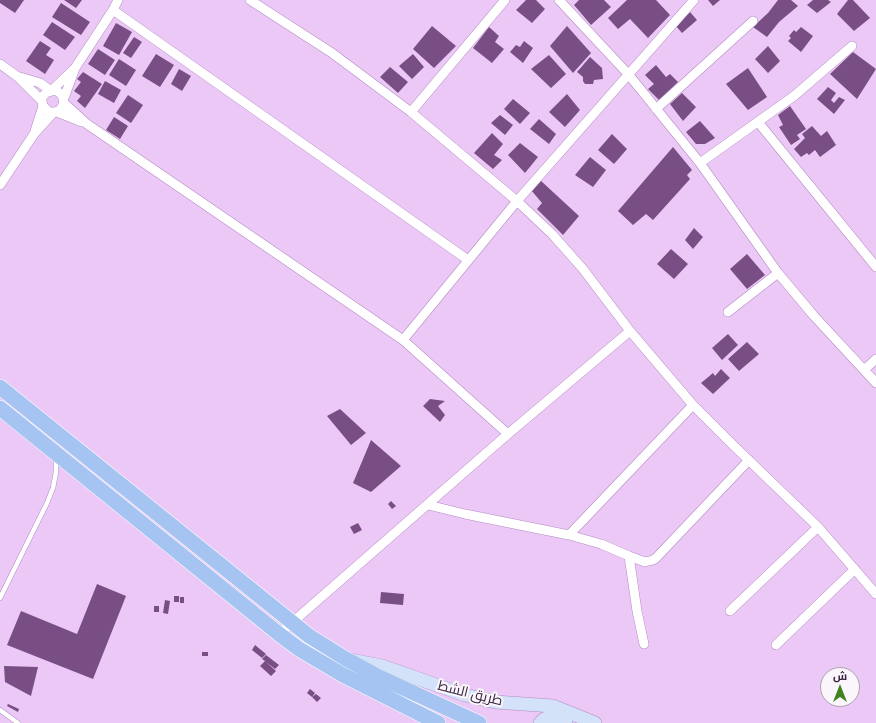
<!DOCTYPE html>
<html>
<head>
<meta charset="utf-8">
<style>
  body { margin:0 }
  #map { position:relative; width:876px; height:723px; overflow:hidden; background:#ecc8f7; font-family:"Times New Roman",Cairo,serif }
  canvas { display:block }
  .north { position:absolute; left:820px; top:667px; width:40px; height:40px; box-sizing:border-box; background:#faf6fc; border:1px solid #aba2af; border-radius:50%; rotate:0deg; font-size:11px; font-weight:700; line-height:16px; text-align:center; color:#35243b }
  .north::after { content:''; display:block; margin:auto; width:14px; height:18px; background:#408122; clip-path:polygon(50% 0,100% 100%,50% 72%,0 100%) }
</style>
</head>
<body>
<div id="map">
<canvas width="876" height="723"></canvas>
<div class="north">ش</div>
</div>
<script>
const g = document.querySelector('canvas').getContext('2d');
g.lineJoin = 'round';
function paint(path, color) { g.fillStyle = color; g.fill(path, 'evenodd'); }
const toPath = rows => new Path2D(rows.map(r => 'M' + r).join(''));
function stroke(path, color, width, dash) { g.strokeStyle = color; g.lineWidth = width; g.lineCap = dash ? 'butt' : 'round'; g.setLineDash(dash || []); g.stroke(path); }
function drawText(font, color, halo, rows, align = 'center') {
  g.font = font + ' "Times New Roman",Cairo,serif'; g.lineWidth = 4; g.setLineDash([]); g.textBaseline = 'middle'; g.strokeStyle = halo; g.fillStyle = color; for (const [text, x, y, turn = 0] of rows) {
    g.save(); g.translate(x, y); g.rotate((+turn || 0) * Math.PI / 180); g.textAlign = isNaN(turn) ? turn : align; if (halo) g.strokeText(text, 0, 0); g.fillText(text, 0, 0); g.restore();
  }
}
const building = toPath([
  [0,0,24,0,15,13,0,3],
  [64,0,82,0,76,8],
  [526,0,536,0,545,9,532,23,516,10],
  [579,0,604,0,611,7,591,25,574,5],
  [627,0,656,0,670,15,648,38,630,19,618,29,608,18],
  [708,0,720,0,713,6],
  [778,0,791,0,798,6,779,22,767,37,753,27,768,13],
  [813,0,828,0,831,2,817,13,807,5],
  [848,0,853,0,870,18,854,31,837,14],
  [61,3,90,22,81,35,52,17],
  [690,12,697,20,682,33,676,26],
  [52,22,75,37,65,50,43,35],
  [116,23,132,32,119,55,103,46],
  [432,26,456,46,434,68,413,49],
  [567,26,591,53,573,73,550,46],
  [489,27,499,36,495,42,504,49,492,63,473,48],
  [801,27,813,36,801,52,788,41,791,38,789,36,794,30,796,32],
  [134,37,142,42,131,58,123,53],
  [40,41,51,48,46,55,54,60,45,74,26,61],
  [524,41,533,48,523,63,510,52,516,45,520,47],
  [768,46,780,61,768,73,755,59],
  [98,49,115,60,105,75,88,64],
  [853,52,876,69,857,99,830,74],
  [156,54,174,65,160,87,142,76],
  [413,54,424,67,412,79,399,66],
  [549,55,566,74,551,88,531,69],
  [590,57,602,68,603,79,594,80,593,84,585,84,583,81,583,77,577,72],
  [119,59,136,70,126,86,109,75],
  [656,65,666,77,670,74,678,82,659,100,648,89,654,84,645,75],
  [390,67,408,82,398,93,380,77],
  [748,68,767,97,748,110,726,84],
  [179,69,191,76,182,91,171,84],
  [83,72,102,84,85,108,77,101,81,96,74,91,81,82,77,79],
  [105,81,121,90,114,103,98,94],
  [828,87,836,93,831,100,834,103,839,97,845,100,834,114,817,99],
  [682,93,696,107,683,121,670,104],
  [567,94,580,110,565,127,549,112],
  [128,95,143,105,131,123,116,113],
  [513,99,530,113,520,124,504,109],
  [790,106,806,129,797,135,800,139,791,145,779,127,783,125,778,115],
  [500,115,513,125,505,135,491,123],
  [114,117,128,126,120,139,106,130],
  [539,119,556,134,549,144,530,129],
  [700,121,715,138,705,144,696,144,686,132],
  [812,126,821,136,827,131,836,145,820,157,815,150,809,155,807,153,801,157,794,149,805,138,802,134],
  [492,133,503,144,494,155,502,160,493,169,474,153],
  [612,134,627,149,614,164,598,150],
  [520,143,538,157,525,173,508,155],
  [673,147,692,170,687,175,690,179,653,220,646,214,633,225,618,211],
  [590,157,606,170,593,187,575,175],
  [540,180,579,216,563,235,537,209,542,203,531,190],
  [694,228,703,237,693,249,685,240],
  [671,249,688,264,674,279,657,264],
  [747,254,765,275,747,289,730,269],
  [728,334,738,345,722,360,712,348],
  [747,342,759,354,739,371,728,359],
  [721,369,730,378,713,394,701,383,713,373,715,376],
  [430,399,445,401,438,406,445,415,440,422,423,406],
  [340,409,366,433,351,445,327,416],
  [371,440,401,466,371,492,353,483],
  [391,501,396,506,392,509,388,504],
  [358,523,362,530,354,534,350,527],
  [97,584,126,596,93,679,7,645,21,611,77,634],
  [381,592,404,594,403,605,380,603],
  [174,596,179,596,179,602,174,602],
  [180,597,184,597,184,603,180,603],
  [165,600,170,601,168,614,163,613],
  [154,606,159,606,159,612,154,612],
  [255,645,266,654,262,658,252,650],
  [202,652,208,652,208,656,202,656],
  [266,655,279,665,275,669,266,662,276,671,271,676,260,666,265,661,262,659],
  [4,666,38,667,31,696,5,682],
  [310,689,315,693,312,697,307,693],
  [316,694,321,698,317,702,312,697],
  [8,704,19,709,18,712,7,706]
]);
const service = toPath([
  [0,598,47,503,53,488,56,472,56,458],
  [0,710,18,723]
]);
const minor = toPath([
  [250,0,332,53,411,112,517,201,552,234,583,269,630,331,693,405,733,445,818,527,876,594],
  [559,0,629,75,700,163,778,273,814,316,876,383],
  [113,10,468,260],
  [0,64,18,77,42,101,43,106,49,112,55,112,60,110,64,103,62,95,56,90,47,92,42,97,42,101],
  [20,77,40,83,50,90],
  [52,90,74,69],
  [64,98,75,68,113,10,118,0],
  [64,103,87,124,403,340,508,434],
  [656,109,753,21],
  [57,112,82,122],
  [411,112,505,0],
  [758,122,876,267],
  [35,131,43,106],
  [700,163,794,96,852,46],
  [0,185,34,134,53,113],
  [728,312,778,273],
  [403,340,517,201,694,0],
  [864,370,876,359],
  [428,505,465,514,569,535,601,544,629,556,637,611,644,644],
  [569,535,693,405],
  [629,556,645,562,653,560,656,558,749,460],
  [730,611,818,527],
  [279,634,508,434,630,331],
  [776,645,855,569]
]);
const secondary = toPath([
  [351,660,382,666,465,695,495,702,553,706,595,723],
  [540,723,544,719,551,717,566,723]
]);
const primary = toPath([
  [0,387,309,636,346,659,377,676,479,723],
  [0,408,279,634,299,649,343,675,438,723]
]);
const streetNames = [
  ["طريق الشط",470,694,14]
];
paint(building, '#784e85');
stroke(service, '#b48ac2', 5.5);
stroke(minor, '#b48ac2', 10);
stroke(secondary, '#b48ac2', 14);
stroke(primary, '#fff', 16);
stroke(service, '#fff', 4.5);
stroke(minor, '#fff', 9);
stroke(secondary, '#d3e2f8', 13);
stroke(primary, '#a6c4f1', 15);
drawText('14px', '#35243b', '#faf6fc', streetNames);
</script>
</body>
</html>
